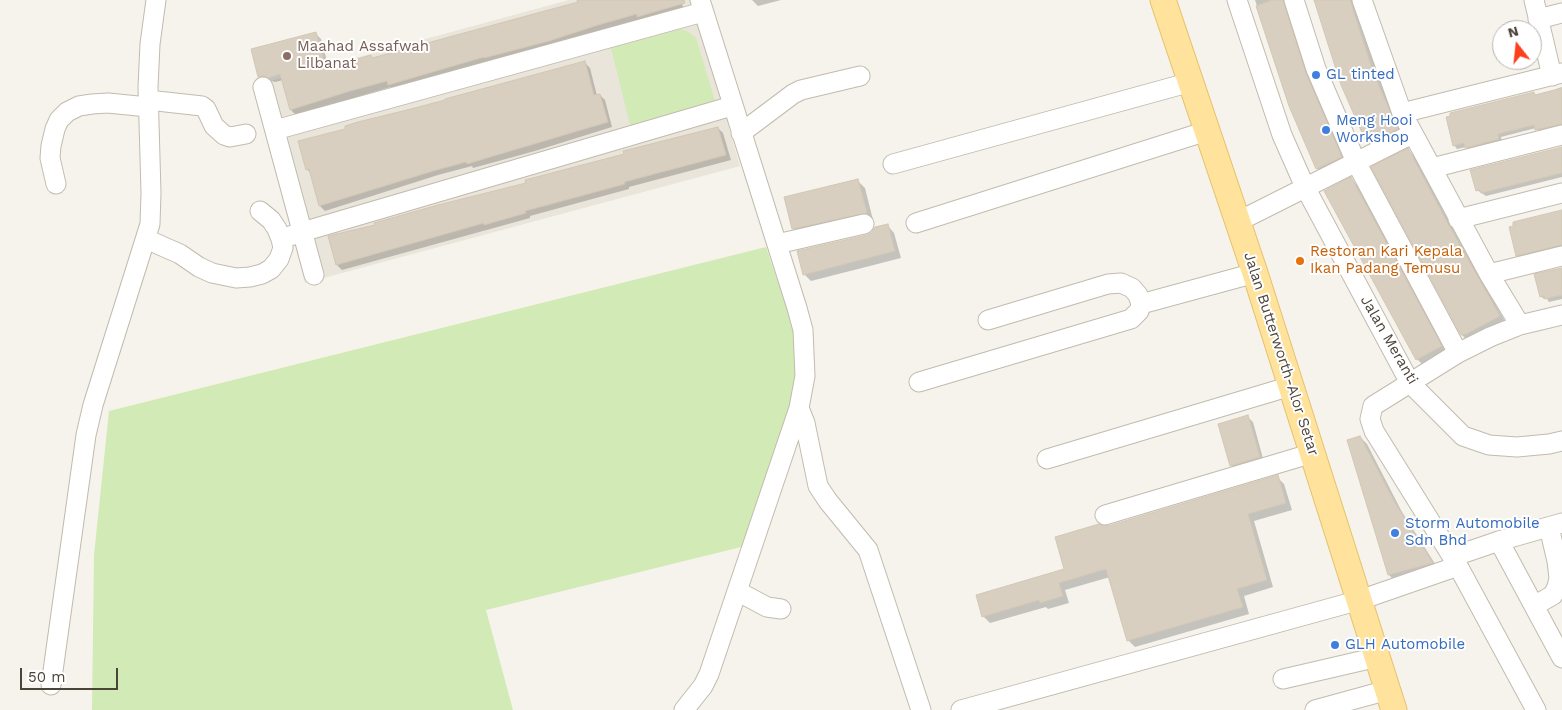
<!DOCTYPE html>
<html>
<head>
<meta charset="utf-8">
<style>
  body { margin:0 }
  #map { position:relative; width:1562px; height:710px; overflow:hidden; background:#f6f3ec; font-family:"Work Sans",sans-serif }
  canvas { display:block }
  .north { position:absolute; left:1492px; top:20px; width:50px; height:50px; box-sizing:border-box; background:#fff; border:1px solid #b7b4b0; border-radius:50%; rotate:344deg; font-size:14px; font-weight:700; line-height:20px; text-align:center; color:#4b4439 }
  .north::after { content:''; display:block; margin:auto; width:18px; height:22px; background:#fc3f1d; clip-path:polygon(50% 0,100% 100%,50% 72%,0 100%) }
  .scale { position:absolute; left:20px; top:668px; width:98px; height:22px; box-sizing:border-box; border:2px solid #4b4439; border-top:0; padding-left:6px; font-size:15px; line-height:18px; white-space:nowrap; color:#4b4439; -webkit-text-stroke:4px #fff; paint-order:stroke }
</style>
</head>
<body>
<div id="map">
<canvas width="1562" height="710"></canvas>
<div class="north">N</div>
<div class="scale">50 m</div>
</div>
<script>
const g = document.querySelector('canvas').getContext('2d');
g.lineJoin = 'round';
function paint(path, color) { g.fillStyle = color; g.fill(path, 'evenodd'); }
const toPath = rows => new Path2D(rows.map(r => 'M' + r).join(''));
function stroke(path, color, width, dash) { g.strokeStyle = color; g.lineWidth = width; g.lineCap = dash ? 'butt' : 'round'; g.setLineDash(dash || []); g.stroke(path); }
function drawText(font, color, halo, rows, align = 'center') {
  g.font = font + ' "Work Sans",sans-serif'; g.lineWidth = 4; g.setLineDash([]); g.textBaseline = 'middle'; g.strokeStyle = halo; g.fillStyle = color; for (const [text, x, y, turn = 0] of rows) {
    g.save(); g.translate(x, y); g.rotate((+turn || 0) * Math.PI / 180); g.textAlign = isNaN(turn) ? turn : align; if (halo) g.strokeText(text, 0, 0); g.fillText(text, 0, 0); g.restore();
  }
}
const residential = toPath([
  [569,0,692,0,740,166,305,283,252,86]
]);
const green = toPath([
  [681,29,689,32,696,38,715,101,630,125,611,48],
  [766,247,795,333,795,376,791,408,745,546,486,610,513,710,92,710,94,555,109,411]
]);
const shadow = toPath([
  [583,0,681,0,684,10,604,30,555,46,394,89,391,87,296,115,291,110,283,80,275,82,272,81,265,82,260,76,315,33,321,39,329,68,371,57,373,59,579,3],
  [752,0,781,0,758,6],
  [1255,0,1293,0,1348,164,1324,175,1317,168,1290,106],
  [1315,0,1354,0,1381,84,1404,136,1375,150,1368,143],
  [585,63,590,68,597,96,600,95,605,100,612,127,535,151,473,168,472,166,438,175,325,211,320,206,311,174,307,169],
  [1562,87,1562,128,1540,133,1536,128,1501,137,1502,142,1470,151,1466,147,1457,149,1454,145,1534,93,1536,96,1556,91,1556,89],
  [718,128,723,133,731,160,629,187,629,189,530,216,530,218,342,270,337,265,329,237,528,184],
  [1562,148,1562,177,1486,196,1477,190],
  [1408,150,1415,157,1454,231,1506,323,1469,342,1462,335],
  [1351,179,1358,186,1448,354,1424,366,1417,359],
  [858,181,865,188,873,220,800,235,793,228],
  [1562,211,1562,248,1520,258,1517,255],
  [887,225,894,233,901,258,811,281,804,274],
  [1562,268,1562,299,1549,302,1547,299,1544,299,1541,296,1536,275],
  [1247,416,1253,422,1264,462,1236,471,1231,465],
  [1360,437,1367,444,1402,512,1439,570,1396,582,1389,575],
  [1277,477,1284,484,1292,510,1254,521,1273,587,1244,596,1249,614,1135,647,1128,640,1110,577,1065,590,1069,603,1048,609,1046,607,990,623,983,616,1065,570,1108,527]
]);
const building = toPath([
  [577,0,684,0,685,3,637,17,637,14,598,25,549,41,484,58,484,57,388,85,387,81,350,91,290,110,280,74,268,78,265,76,258,77,251,49,316,32,326,68,371,55,372,58,578,2,577,0],
  [1272,0,1283,0,1306,73,1342,157,1316,169,1289,106,1256,6,1272,0],
  [1314,0,1350,0,1374,75,1398,129,1367,144,1341,85,1314,0],
  [585,61,594,95,600,94,608,122,480,160,467,164,466,162,433,171,319,206,309,169,306,170,298,141,345,129,345,126,358,122,411,109,445,100,445,99,585,61],
  [1562,88,1562,124,1535,130,1534,125,1498,134,1499,139,1465,148,1464,143,1453,146,1446,117,1450,116,1450,113,1534,92,1535,95,1562,88],
  [718,127,726,155,624,182,625,184,525,211,526,213,484,225,484,223,336,265,328,236,375,225,374,223,438,205,526,183,525,180,624,154,623,151,718,127],
  [1562,147,1562,173,1481,193,1480,190,1476,191,1470,170,1562,147],
  [1408,148,1447,222,1500,316,1466,334,1461,335,1371,167,1408,148],
  [1351,177,1442,346,1416,360,1324,191,1351,177],
  [858,179,867,213,792,229,784,197,858,179],
  [1562,210,1562,245,1516,256,1509,227,1513,226,1513,222,1562,210],
  [888,224,895,251,803,275,797,251,867,235,871,233,875,227,888,224],
  [1562,268,1562,295,1545,299,1544,296,1540,297,1534,274,1562,268],
  [1248,415,1260,457,1230,466,1218,424,1248,415],
  [1360,436,1395,503,1433,563,1388,575,1347,440,1360,436],
  [1278,475,1286,503,1248,514,1267,580,1237,589,1243,607,1127,641,1106,569,1059,583,1063,596,1040,603,1039,600,982,617,976,595,1064,569,1055,537,1099,524,1108,526,1278,475]
]);
const minor = toPath([
  [1237,0,1282,135,1305,187,1410,383,1463,436,1489,445,1517,447,1549,444,1562,441],
  [1294,0,1316,69,1356,162,1458,353],
  [1362,0,1402,113,1489,274,1520,325],
  [1534,0,1552,76],
  [1538,19,1562,13],
  [263,87,314,275],
  [148,100,202,106,206,109,214,126,224,135,230,137,246,134],
  [1402,113,1562,73],
  [275,130,703,12],
  [741,133,793,94,801,90,860,76],
  [893,164,1191,82],
  [1432,168,1562,135],
  [56,184,50,158,51,146,55,129,59,120,67,112,79,106,92,104,108,103,148,107],
  [1458,219,1562,193],
  [1237,222,1412,134],
  [916,223,1207,131],
  [146,239,180,254,199,267,212,273,236,278,250,277,262,274,271,269,279,259,283,248,281,239,277,229,271,220,260,211],
  [281,239,302,232,732,106],
  [777,244,864,224],
  [1489,274,1562,256],
  [988,320,1108,284,1121,283,1132,288,1138,295,1141,304,1255,273],
  [919,382,1131,319,1139,311,1141,304],
  [799,408,805,423,818,486,828,501,868,550,921,710],
  [1047,459,1291,386],
  [1105,515,1313,453],
  [1499,541,1562,658],
  [1452,557,1499,541,1562,523],
  [737,591,767,607,781,609],
  [1534,606,1553,595,1557,587,1559,578,1557,561,1549,527],
  [1283,679,1378,657],
  [51,685,86,435,93,405,150,224,151,193,148,87,150,44,156,0],
  [684,710,703,686,709,674,799,408,805,376,803,330,797,308,700,0],
  [961,710,1360,600,1458,566],
  [1315,710,1388,690],
  [1536,710,1458,566,1374,431,1370,419,1373,406,1458,353,1490,337,1520,325,1562,315]
]);
const major = toPath([
  [1163,0,1255,273,1394,710]
]);
const markers = [
  [287,56,5,"#8d6e63"],
  [1316,75,5,"#3f7fe0"],
  [1326,130,5,"#3f7fe0"],
  [1300,261,5,"#e8710a"],
  [1395,533,5,"#3f7fe0"],
  [1335,645,5,"#3f7fe0"]
];
const educationNames = [
  ["Maahad Assafwah",297,47],
  ["Lilbanat",297,64]
];
const shopNames = [
  ["GL tinted",1326,75],
  ["Meng Hooi",1336,121],
  ["Workshop",1336,138],
  ["Storm Automobile",1405,524],
  ["Sdn Bhd",1405,541],
  ["GLH Automobile",1345,645]
];
const foodNames = [
  ["Restoran Kari Kepala",1310,252],
  ["Ikan Padang Temusu",1310,269]
];
const streetNames = [
  ["Jalan Meranti",1389,340,60],
  ["Jalan Butterworth-Alor Setar",1281,354,72]
];
paint(residential, '#eae5da');
paint(green, '#d2eab5');
paint(shadow, '#0003');
paint(building, '#d8cfc1');
stroke(building, '#d3c7b4', 1);
stroke(minor, '#c2bbae', 21);
stroke(major, '#e6c16a', 27);
stroke(minor, '#fff', 19);
stroke(major, '#ffe39c', 25);
for (const [x, y, r, color] of markers) { const dot = new Path2D(); dot.arc(x, y, r, 0, 2 * Math.PI); g.fillStyle = color; g.fill(dot); stroke(dot, '#fff', 2); }
drawText('15px', '#785e54', '#fff', educationNames, 'left');
drawText('15px', '#366cbe', '#fff', shopNames, 'left');
drawText('15px', '#c56008', '#fff', foodNames, 'left');
drawText('15px', '#4b4439', '#fff', streetNames);
</script>
</body>
</html>
